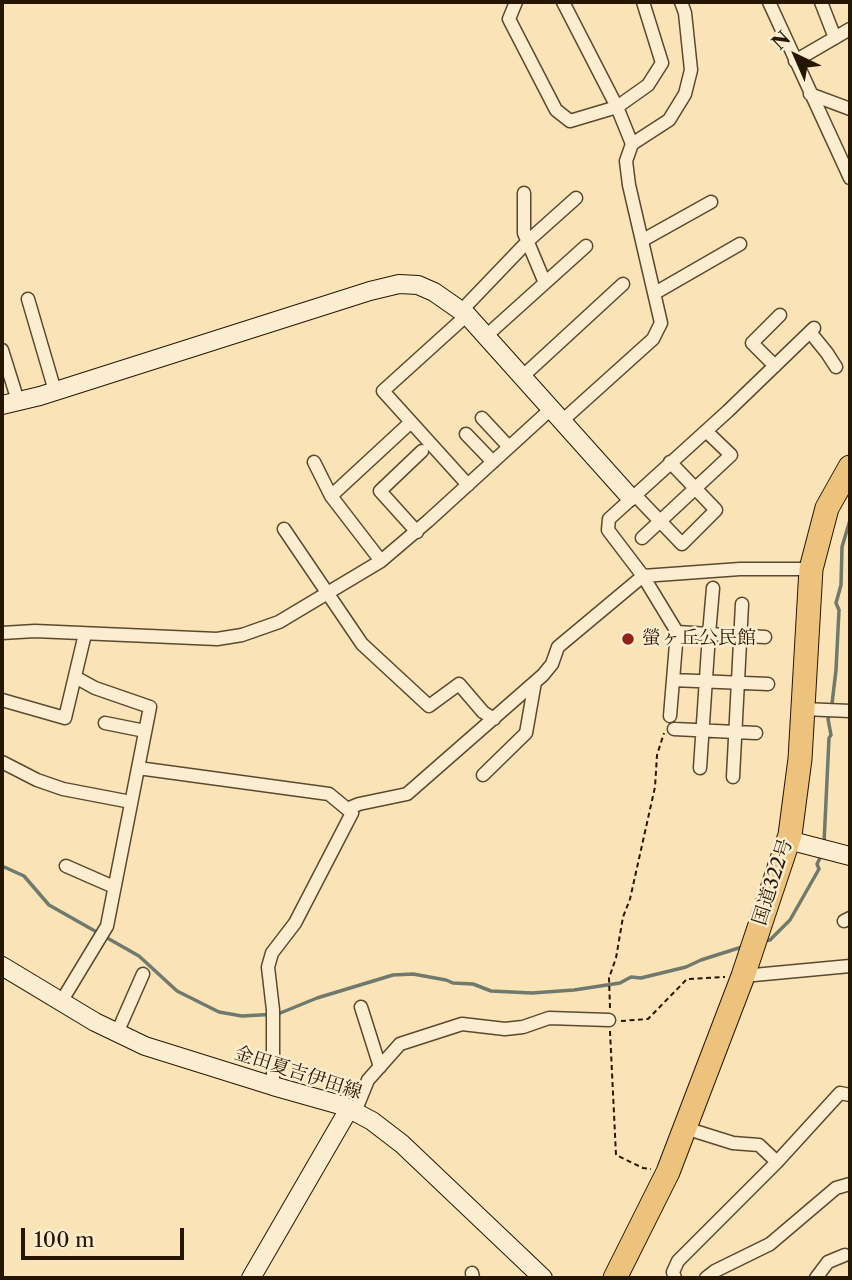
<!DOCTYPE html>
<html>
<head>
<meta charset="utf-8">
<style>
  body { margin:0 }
  #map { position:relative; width:852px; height:1280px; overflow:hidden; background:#f9e3b7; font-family:"Libre Caslon Text",serif }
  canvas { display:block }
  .frame { position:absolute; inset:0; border:4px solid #261600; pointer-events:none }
  .north { position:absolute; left:761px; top:21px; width:70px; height:70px; -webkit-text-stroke:5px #fbedd0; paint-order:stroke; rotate:316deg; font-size:19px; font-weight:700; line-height:28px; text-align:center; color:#261600 }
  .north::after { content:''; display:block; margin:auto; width:24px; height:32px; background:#261600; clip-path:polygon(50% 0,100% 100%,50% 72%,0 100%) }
  .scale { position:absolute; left:21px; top:1228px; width:163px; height:32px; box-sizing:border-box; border:4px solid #261600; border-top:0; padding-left:9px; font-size:21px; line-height:24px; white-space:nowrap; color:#261600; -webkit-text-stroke:5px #fbedd0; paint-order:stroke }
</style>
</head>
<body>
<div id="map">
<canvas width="852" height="1280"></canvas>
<div class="frame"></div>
<div class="north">N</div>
<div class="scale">100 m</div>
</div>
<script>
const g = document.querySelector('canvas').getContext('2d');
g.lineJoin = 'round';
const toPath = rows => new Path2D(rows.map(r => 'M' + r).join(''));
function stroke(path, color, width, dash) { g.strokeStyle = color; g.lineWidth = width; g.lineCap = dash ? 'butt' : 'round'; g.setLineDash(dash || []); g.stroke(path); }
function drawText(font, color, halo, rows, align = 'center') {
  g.font = font + ' "Libre Caslon Text","Noto Serif JP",serif'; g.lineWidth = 5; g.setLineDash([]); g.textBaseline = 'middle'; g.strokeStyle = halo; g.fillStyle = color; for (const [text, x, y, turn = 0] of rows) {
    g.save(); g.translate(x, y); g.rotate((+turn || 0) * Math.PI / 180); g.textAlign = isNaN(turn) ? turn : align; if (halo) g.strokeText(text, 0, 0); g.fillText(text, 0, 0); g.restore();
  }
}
const stream = toPath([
  [824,843,829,738,831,735,828,719,831,712,836,670,839,610,836,603,841,585,842,547,850,520],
  [2,866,24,876,49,905,139,956,177,991,219,1012,242,1016,278,1014,317,998,393,975,413,974,446,980,453,983,473,984,491,991,532,993,574,990,620,983,631,977,641,978,686,967,701,960,745,946],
  [763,941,770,940,790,920,819,869,817,864,822,854]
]);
const path = toPath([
  [610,1008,609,978,616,958,623,917,630,899,655,787,657,755,664,733],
  [621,1021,648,1019,687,979,725,977],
  [610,1031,616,1155,643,1168,651,1169]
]);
const street = toPath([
  [516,2,509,19,556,110,570,121,617,107,632,144],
  [563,2,617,107,648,85,662,63,643,2],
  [769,2,850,178],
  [821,2,835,38],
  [795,61,850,29],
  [810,94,850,109],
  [524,193,524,233,545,283],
  [643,240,711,202],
  [655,293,740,244],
  [28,299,55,391],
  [462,310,529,240,576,198],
  [467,315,383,391,468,485],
  [810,332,827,353,836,367],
  [486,336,586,246],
  [2,350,18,401],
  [775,366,752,343,780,315],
  [523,376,623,284],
  [482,418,509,447],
  [563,420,653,339,661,323,629,185,626,161,632,144,669,120,685,94,691,70,685,13,681,2],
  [466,434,493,462],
  [314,462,331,496,381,561],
  [634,494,682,544,716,510,670,462],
  [331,496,411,422],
  [284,529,362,644,429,706,459,684,483,712,494,719],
  [417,532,380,491,422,451],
  [642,538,731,455,706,431],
  [713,588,709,634,765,637],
  [677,632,709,634,700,768],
  [2,633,35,631,217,639,242,635,279,622,381,561,428,521,552,408],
  [673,680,768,684],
  [2,700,65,718,85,634],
  [803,709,850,711],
  [670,716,677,632,643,576,608,530,609,519,728,411,814,328],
  [105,723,145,731],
  [674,729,756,733],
  [2,762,37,780,63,789,131,802],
  [138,768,329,794,352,813,295,923,272,953,268,967,273,1010,273,1086],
  [483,775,526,733,535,682],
  [733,777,742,604],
  [347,809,359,804,407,794,543,675,552,664,558,647,643,576,740,569,811,569],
  [66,866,114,887],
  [844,921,850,918],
  [743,976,850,966],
  [61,1002,107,926,150,707,95,688,75,677],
  [361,1007,380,1067],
  [117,1033,143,974],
  [355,1112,368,1080,400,1044,462,1024,505,1029,523,1027,549,1018,609,1020],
  [685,1128,733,1143,759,1145,777,1162],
  [472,1273,473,1278],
  [675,1278,673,1272,678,1261,777,1162,840,1093,850,1095],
  [706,1278,715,1271,770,1244,836,1188,850,1184],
  [816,1278,828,1262,845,1255]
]);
const secondary = toPath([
  [2,405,40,396,370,291,399,284,418,285,434,292,467,315,630,497],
  [788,840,850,856],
  [2,966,95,1022,145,1046,273,1086,344,1106,372,1121,402,1144,543,1278],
  [251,1278,349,1109]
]);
const highway = toPath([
  [615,1278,668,1172,743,976,790,835,800,759,811,569,827,508,850,467]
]);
const markers = [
  [628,639,7,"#8f2418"]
];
const poiNames = [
  ["螢ヶ丘公民館",642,639]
];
const streetNames = [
  ["国道322号",773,882,-72],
  ["金田夏吉伊田線",298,1073,18]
];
stroke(stream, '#6f7a6d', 3.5);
stroke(street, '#5b492e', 15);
stroke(secondary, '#261600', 20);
stroke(highway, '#261600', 25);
stroke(path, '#261600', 2, [5, 3.5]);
stroke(street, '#fbedd0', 12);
stroke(secondary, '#fbedd0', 18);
stroke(highway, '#ecc27c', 23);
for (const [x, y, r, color] of markers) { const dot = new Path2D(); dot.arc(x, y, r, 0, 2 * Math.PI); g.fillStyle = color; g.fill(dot); stroke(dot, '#fbedd0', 2.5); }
drawText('19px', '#261600', '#fbedd0', poiNames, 'left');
drawText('19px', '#261600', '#fbedd0', streetNames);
</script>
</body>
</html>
